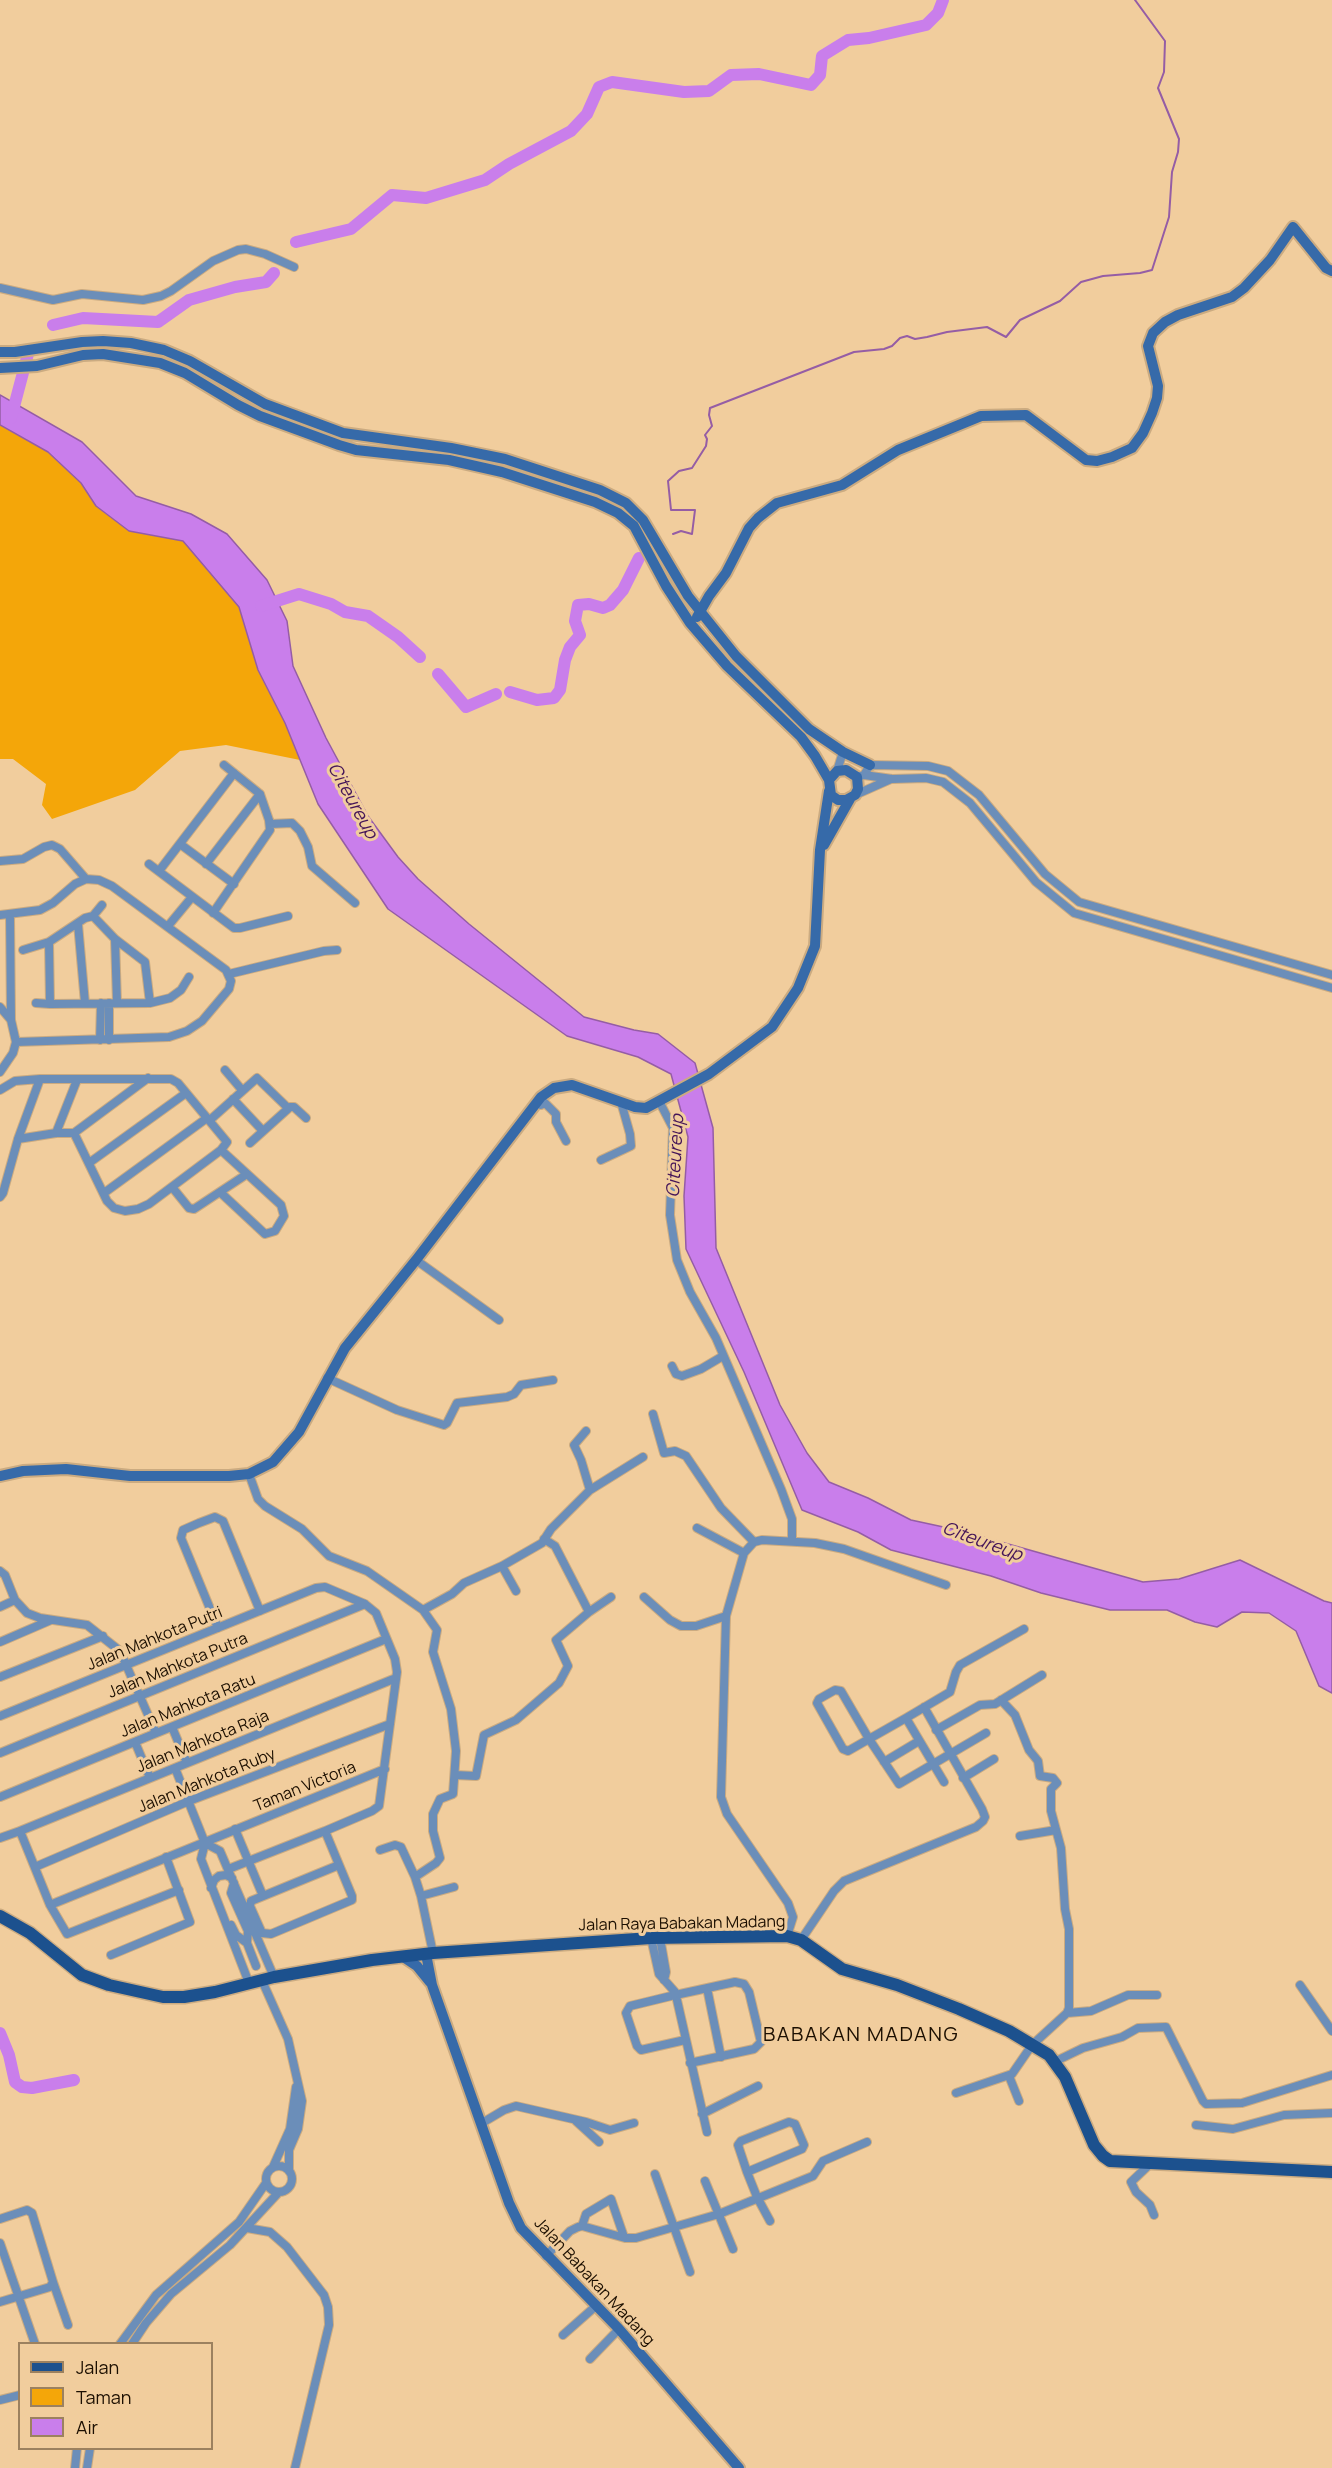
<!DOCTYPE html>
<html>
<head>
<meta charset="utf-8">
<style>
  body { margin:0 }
  #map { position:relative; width:1332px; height:2468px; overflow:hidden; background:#f1cd9d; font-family:Manrope,sans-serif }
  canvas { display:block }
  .legend { position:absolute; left:18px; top:2342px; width:195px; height:108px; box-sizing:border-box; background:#f1cd9d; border:2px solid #9c815f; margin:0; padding:8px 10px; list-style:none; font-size:18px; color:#1c0f01 }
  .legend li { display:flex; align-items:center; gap:12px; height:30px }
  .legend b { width:30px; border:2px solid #9c815f }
</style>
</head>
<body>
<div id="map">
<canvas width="1332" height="2468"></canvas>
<ul class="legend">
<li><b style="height:8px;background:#1c518e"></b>Jalan</li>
<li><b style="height:16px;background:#f4a609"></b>Taman</li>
<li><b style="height:16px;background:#c97eeb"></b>Air</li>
</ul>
</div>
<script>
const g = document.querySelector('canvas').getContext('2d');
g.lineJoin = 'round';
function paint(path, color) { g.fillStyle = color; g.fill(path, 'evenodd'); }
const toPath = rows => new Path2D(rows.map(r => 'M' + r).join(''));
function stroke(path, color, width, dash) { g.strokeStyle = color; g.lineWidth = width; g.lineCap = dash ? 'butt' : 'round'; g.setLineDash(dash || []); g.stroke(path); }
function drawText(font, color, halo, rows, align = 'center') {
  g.font = font + ' Manrope,sans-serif'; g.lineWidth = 6; g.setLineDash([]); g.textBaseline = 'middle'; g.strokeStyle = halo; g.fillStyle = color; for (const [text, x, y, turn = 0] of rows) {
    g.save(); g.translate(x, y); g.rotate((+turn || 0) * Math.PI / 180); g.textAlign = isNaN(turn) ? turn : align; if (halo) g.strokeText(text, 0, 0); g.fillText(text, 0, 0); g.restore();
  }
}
const green = toPath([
  [0,425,48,452,81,483,96,506,129,531,183,541,239,607,258,670,285,723,300,760,226,745,180,751,135,790,52,819,42,805,46,784,13,759,0,759]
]);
const water = toPath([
  [0,395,82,442,136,496,191,514,227,534,267,580,287,621,293,666,326,738,368,816,398,857,418,879,469,924,584,1017,634,1030,658,1034,695,1063,713,1128,716,1248,780,1405,807,1453,829,1482,868,1498,911,1520,962,1531,1143,1582,1179,1579,1240,1560,1324,1601,1332,1603,1332,1693,1319,1686,1296,1631,1269,1613,1242,1612,1217,1627,1195,1622,1167,1610,1110,1610,1041,1593,991,1576,891,1550,858,1532,802,1510,744,1372,686,1249,684,1196,688,1137,671,1074,638,1057,567,1036,388,909,318,804,285,723,258,670,239,607,183,541,129,531,96,506,81,483,48,452,0,425,0,395]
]);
const stream = toPath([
  [673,534,681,531,692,534,695,510,671,510,668,481,679,471,692,468,706,446,707,439,705,435,712,426,709,415,710,408,854,352,884,349,892,346,900,338,907,336,915,339,927,337,947,332,987,327,1006,337,1020,320,1060,301,1081,282,1103,276,1140,273,1152,270,1169,217,1172,172,1178,152,1179,139,1158,88,1164,72,1165,41,1135,0]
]);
const river = toPath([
  [296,242,351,229,392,195,426,198,485,180,509,164,571,131,587,114,599,87,612,82,684,92,709,91,731,75,759,74,811,85,820,75,822,56,848,40,869,38,926,25,938,13,943,0],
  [53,325,83,318,158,322,189,300,235,287,266,282,274,273],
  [11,418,29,350],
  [261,606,299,594,331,604,345,612,368,616,398,637,420,657],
  [438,674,466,707,496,694],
  [510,692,537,700,554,698,560,690,565,660,570,647,580,635,575,621,578,605,589,604,603,608,610,605,623,590,639,558],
  [0,2033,9,2055,15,2082,22,2087,32,2088,74,2080]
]);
const street = toPath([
  [0,288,53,300,82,294,143,300,161,296,171,291,213,261,238,250,246,249,265,254,294,267],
  [837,771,843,752],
  [864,775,870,765,928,766,948,771,979,795,1045,874,1079,902,1332,975],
  [857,777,864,775,892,779,926,778,943,782,970,803,1036,882,1074,913,1332,988],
  [855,795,891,779],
  [270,824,292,823,300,831,308,847,312,866,355,903],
  [180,844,234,884],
  [0,861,23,859,44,847,52,845,60,849,86,879],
  [149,864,234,928,240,928,288,916],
  [206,864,260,794],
  [159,871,234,773],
  [213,913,270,830,269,820,260,794,224,765],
  [10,914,11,1020],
  [0,915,40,910,53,903,75,884,86,879,99,880,112,886,226,970,231,981,229,989,202,1021,187,1031,169,1037,16,1042],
  [93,916,102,905],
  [78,924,85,1003],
  [168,926,192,897],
  [115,939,117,1003],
  [23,950,49,942,85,918,93,916,115,939,145,962,150,1003,50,1004,49,942],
  [229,974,324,951,337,950],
  [36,1003,50,1004],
  [109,1003,109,1040],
  [150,1003,170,998,181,990,189,977],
  [0,1007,11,1020,16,1042,13,1053,0,1072],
  [100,1040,101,1003],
  [225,1070,242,1090],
  [0,1090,15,1081,40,1079,171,1079,178,1083,227,1142,221,1150,149,1204,138,1209,125,1211,114,1208,107,1201,74,1133,56,1133,18,1139],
  [233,1099,263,1131],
  [659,1101,673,1128,670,1215,677,1260,690,1292,716,1338,781,1489,792,1519,792,1541],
  [537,1102,541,1105,545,1103,556,1114,556,1122,566,1141],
  [210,1120,257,1078,288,1108],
  [56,1133,77,1080],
  [74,1133,148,1078],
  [250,1143,290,1107,294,1107,306,1118],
  [601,1160,631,1146,630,1134,621,1102],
  [89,1163,186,1093],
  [172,1187,189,1208,194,1209,247,1174],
  [104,1193,207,1118],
  [221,1193,265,1234,275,1231,284,1216,281,1205,221,1150],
  [0,1197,3,1193,18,1139,40,1079],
  [416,1260,499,1320],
  [672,1366,676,1374,682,1376,701,1369,723,1356],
  [327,1378,397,1410,444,1425,447,1423,457,1403,507,1397,514,1394,521,1385,553,1380],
  [653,1414,664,1453,675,1451,686,1456,721,1508,754,1542],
  [249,1474,258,1499,265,1506,302,1529,329,1556,367,1571,423,1610,452,1594,464,1583,502,1566,542,1543,551,1529,590,1490,581,1460,574,1445,586,1431],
  [590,1490,643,1457],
  [697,1528,744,1553],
  [544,1539,555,1546,589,1612],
  [502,1566,516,1591],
  [0,1571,5,1575,15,1600,27,1613,40,1618,87,1625,120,1651,156,1733],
  [644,1597,670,1620,681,1626,696,1626,726,1616],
  [0,1607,15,1600],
  [218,1628,181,1538,183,1530,199,1523,215,1517,223,1521,260,1611],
  [0,1642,51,1620],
  [0,1677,103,1636],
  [0,1716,316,1588,325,1587,365,1604,376,1613,395,1659,397,1672,379,1806,372,1811,325,1831,352,1896,352,1900,271,1934,262,1933,250,1906,251,1901,339,1865],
  [906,1718,944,1782],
  [172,1727,187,1763],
  [936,1730,980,1705,995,1704,1042,1675],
  [986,1733,899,1784,869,1739,841,1691,835,1690,819,1699,817,1703,843,1749,848,1751,869,1739,906,1718,950,1692,956,1672,960,1665,1024,1629],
  [135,1742,150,1778],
  [0,1753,365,1604],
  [884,1762,919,1741],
  [175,1768,205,1843],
  [455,1775,476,1776,484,1735,516,1720,559,1683,568,1666,556,1640,589,1612,611,1597],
  [963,1778,994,1759],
  [0,1797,386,1639],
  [235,1829,263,1896],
  [20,1831,396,1678],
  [1020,1836,1056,1830],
  [0,1838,20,1831,50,1905,67,1934,179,1890],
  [205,1843,220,1851,274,1977],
  [205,1843,201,1859,249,1983],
  [380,1850,395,1845,401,1847,415,1877,421,1896,433,1953],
  [35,1867,189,1801,390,1724],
  [231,1868,325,1831],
  [415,1877,436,1863,440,1858,433,1831,433,1814,440,1799,453,1794,456,1751,451,1709,433,1652,437,1630,423,1610],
  [234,1883,231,1893,248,1931,247,1943,256,1966],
  [211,1888,214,1880,219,1876,226,1875,232,1878],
  [421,1896,454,1887],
  [50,1905,385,1769],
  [231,1925,236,1935,247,1943],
  [787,1936,793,1917,788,1903,727,1814,721,1797,726,1616,744,1553,754,1542,762,1540,815,1543,844,1549,946,1585],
  [651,1938,659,1974,675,1992],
  [660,1938,666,1972,664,1980],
  [801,1940,834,1891,844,1881,976,1827,983,1821,985,1817,982,1809,924,1707],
  [111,1955,190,1922,166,1857],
  [264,1985,288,2039,302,2101,298,2129,289,2150,289,2171],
  [1300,1985,1332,2031],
  [707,1988,721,2057],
  [680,1994,735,1982,744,1984,749,1992,761,2042,754,2049,690,2063],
  [671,1996,630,2006,626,2013,637,2046,641,2050,685,2040],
  [677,2000,707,2132],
  [1067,2013,1091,2011,1128,1995,1157,1995],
  [1054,2062,1083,2048,1122,2037,1138,2028,1166,2027,1203,2101,1206,2104,1242,2103,1332,2075],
  [1009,2076,1019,2101],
  [956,2093,1012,2074,1032,2045,1067,2013,1069,2008,1069,1929,1065,1909,1061,1848,1051,1811,1051,1789,1057,1783,1053,1778,1040,1776,1038,1761,1029,1750,1015,1715,1001,1700],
  [702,2114,758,2086],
  [576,2121,599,2142],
  [482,2123,504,2110,516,2106,586,2122,610,2130,634,2123],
  [1196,2125,1233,2129,1284,2115,1332,2113],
  [1151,2163,1131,2182,1136,2192,1150,2205,1154,2215],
  '266 2179a13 13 0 1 1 26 0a13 13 0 1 1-26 0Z',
  [273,2167,290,2129,296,2087],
  [747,2172,802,2149,804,2145,795,2124,789,2122,741,2141,738,2145,747,2172,757,2197,770,2221],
  [655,2174,690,2272],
  [705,2181,733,2249],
  [0,2219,27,2210,32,2213,53,2282,50,2287,0,2302],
  [582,2226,586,2214,611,2199,624,2237],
  [247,2228,270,2232,287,2247,324,2295,328,2307,329,2325,295,2468],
  [0,2243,35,2344],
  [546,2256,570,2231,578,2227,582,2226,625,2238,636,2238,719,2214,813,2176,823,2161,867,2142],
  [53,2282,68,2325],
  [563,2335,597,2305],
  [120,2344,156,2295,239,2222,266,2183],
  [132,2344,146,2323,171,2294,230,2245,279,2192],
  [590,2359,619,2329],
  [0,2400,20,2395],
  [75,2468,77,2448],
  [87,2468,90,2448]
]);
const secondary = toPath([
  [0,352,15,352,82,342,103,341,131,343,164,350,190,361,265,404,343,433,451,448,505,459,600,490,626,503,643,520,688,596,736,656,809,729,843,752,870,765],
  [0,368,37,366,83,355,103,354,160,363,185,373,238,405,260,416,339,445,356,450,449,460,502,472,595,502,618,513,634,526,666,586,690,623,727,666,801,737,815,756,829,780,831,795,838,800,846,800,855,795,858,789,857,777,846,770,837,771,829,780],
  [697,617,709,596,726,573,749,528,758,518,777,503,842,485,898,450,981,416,1026,415,1086,460,1097,461,1112,457,1132,448,1143,433,1152,413,1157,398,1158,386,1148,346,1153,333,1165,322,1178,315,1232,297,1244,288,1270,260,1293,227,1326,268,1332,271],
  [824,845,850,799],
  [0,1476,23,1471,66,1469,130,1476,229,1476,249,1474,273,1462,299,1432,345,1348,416,1260,541,1097,554,1088,572,1085,635,1107,646,1108,709,1074,772,1027,798,988,815,946,820,850,829,791],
  [426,1954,432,1985,509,2203,521,2228,619,2329,739,2468],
  [405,1958,417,1966,430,1982]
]);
const primary = toPath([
  [0,1916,30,1933,82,1975,109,1985,163,1997,184,1997,215,1992,274,1977,372,1960,433,1953,651,1938,787,1936,801,1940,842,1969,897,1985,959,2009,1009,2031,1049,2055,1065,2077,1094,2145,1103,2156,1110,2161,1332,2172]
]);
const streetNames = [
  ["Jalan Mahkota Putri",155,1639,-22],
  ["Jalan Mahkota Putra",178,1666,-22],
  ["Jalan Mahkota Ratu",188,1706,-22],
  ["Jalan Mahkota Raja",203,1742,-22],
  ["Jalan Mahkota Ruby",207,1781,-22],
  ["Taman Victoria",305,1787,-22],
  ["Jalan Raya Babakan Madang",682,1924,-1],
  ["Jalan Babakan Madang",594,2282,47]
];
const waterNames = [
  ["Citeureup",352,801,61],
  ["Citeureup",676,1156,-87],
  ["Citeureup",982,1542,20]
];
const quarterNames = [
  ["BABAKAN MADANG",861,2035]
];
paint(green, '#f4a609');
paint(water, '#c97eeb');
stroke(water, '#955da5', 1.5);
stroke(stream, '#955da5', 2);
stroke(river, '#c97eeb', 12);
stroke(street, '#cbab81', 10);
stroke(secondary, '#cbab81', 14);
stroke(primary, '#cbab81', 15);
stroke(street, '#6b8eb9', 8);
stroke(secondary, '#366aa9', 10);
stroke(primary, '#1c518e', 12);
drawText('16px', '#1c0f01', '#f1cd9d', streetNames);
drawText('italic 18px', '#451558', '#f1cd9d', waterNames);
g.letterSpacing = '1.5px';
drawText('20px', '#1c0f01', '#f1cd9d', quarterNames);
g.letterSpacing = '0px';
</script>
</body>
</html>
